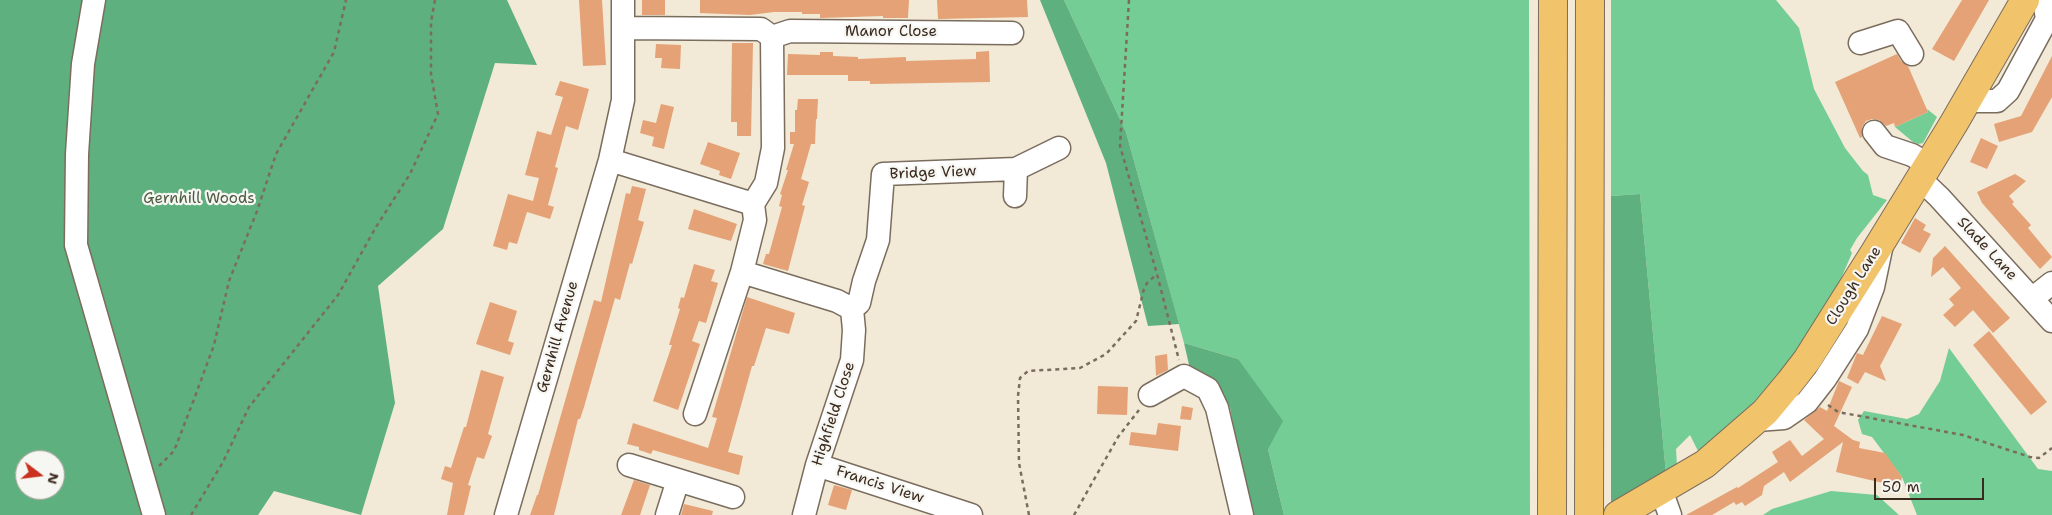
<!DOCTYPE html>
<html>
<head>
<meta charset="utf-8">
<style>
  body { margin:0 }
  #map { position:relative; width:2052px; height:515px; overflow:hidden; background:#f2e9d6; font-family:"Shantell Sans",sans-serif }
  canvas { display:block }
  .north { position:absolute; left:15px; top:450px; width:50px; height:50px; box-sizing:border-box; background:#f6f6f2; border:1px solid #aba49d; border-radius:50%; rotate:105deg; font-size:14px; font-weight:700; line-height:20px; text-align:center; color:#3b2a1e }
  .north::after { content:''; display:block; margin:auto; width:18px; height:22px; background:#c8321e; clip-path:polygon(50% 0,100% 100%,50% 72%,0 100%) }
  .scale { position:absolute; left:1874px; top:478px; width:110px; height:22px; box-sizing:border-box; border:2px solid #3b2a1e; border-top:0; padding-left:6px; font-size:15px; line-height:18px; white-space:nowrap; color:#3b2a1e; -webkit-text-stroke:4px #f6f6f2; paint-order:stroke }
</style>
</head>
<body>
<div id="map">
<canvas width="2052" height="515"></canvas>
<div class="north">N</div>
<div class="scale">50 m</div>
</div>
<script>
const g = document.querySelector('canvas').getContext('2d');
g.lineJoin = 'round';
function paint(path, color) { g.fillStyle = color; g.fill(path, 'evenodd'); }
const toPath = rows => new Path2D(rows.map(r => 'M' + r).join(''));
function stroke(path, color, width, dash) { g.strokeStyle = color; g.lineWidth = width; g.lineCap = dash ? 'butt' : 'round'; g.setLineDash(dash || []); g.stroke(path); }
function drawText(font, color, halo, rows, align = 'center') {
  g.font = font + ' "Shantell Sans",sans-serif'; g.lineWidth = 4.5; g.setLineDash([]); g.textBaseline = 'middle'; g.strokeStyle = halo; g.fillStyle = color; for (const [text, x, y, turn = 0] of rows) {
    g.save(); g.translate(x, y); g.rotate((+turn || 0) * Math.PI / 180); g.textAlign = isNaN(turn) ? turn : align; if (halo) g.strokeText(text, 0, 0); g.fillText(text, 0, 0); g.restore();
  }
}
const green = toPath([
  [1064,0,1529,0,1530,515,1284,515,1268,449,1238,359,1184,343,1126,132],
  [1611,0,1776,0,1799,28,1814,89,1845,148,1863,171,1868,175,1873,195,1887,200,1857,238,1850,250,1852,253,1834,295,1814,327,1769,391,1699,453,1690,435,1676,449,1677,466,1666,474,1640,194,1611,196],
  [1927,109,1937,117,1923,143,1918,144,1913,142,1895,127,1928,112],
  [1949,348,2038,469,2052,471,2052,515,1917,515,1902,477,1872,437,1862,434,1858,420,1864,411,1907,419,1919,414,1940,381],
  [1831,491,1877,495,1899,515,1763,515,1772,509]
]);
const forest = toPath([
  [0,0,507,0,537,65,495,63,443,229,378,286,395,403,361,515,274,491,258,515,0,515],
  [25,460,55,460,55,490,25,490],
  [1040,0,1064,0,1126,132,1179,324,1148,326,1106,163],
  [1640,194,1666,474,1611,502,1611,196],
  [1184,343,1238,359,1283,421,1268,449,1284,515,1251,515,1230,408,1217,381,1190,369]
]);
const building = toPath([
  [579,0,602,0,606,65,583,66],
  [642,0,665,0,665,15,642,15],
  [700,0,909,0,908,18,883,18,883,16,820,18,820,14,802,14,802,12,774,12,750,15,700,13],
  [937,0,1027,0,1028,17,938,19],
  [1962,0,1989,0,1954,61,1932,49],
  [732,43,753,43,751,136,737,136,737,122,731,122],
  [656,44,681,45,680,69,661,68,662,58,655,58],
  [989,51,990,82,870,84,870,81,848,81,848,75,787,75,788,54,820,55,820,52,833,52,833,56,858,57,858,59,906,57,906,61,976,59,976,52],
  [1897,54,1901,61,1908,66,1928,112,1895,127,1894,123,1886,126,1879,120,1872,119,1866,121,1862,127,1862,137,1860,138,1835,82],
  [2052,56,2052,97,2032,132,1999,142,1994,124,2021,116],
  [560,81,589,89,578,130,566,126,555,167,558,168,548,205,554,207,550,219,527,212,517,244,509,242,507,250,493,246,508,194,533,201,539,178,525,175,537,131,551,135,563,97,555,95],
  [798,99,818,99,817,119,816,119,815,144,811,144,801,179,809,182,802,205,805,206,788,271,763,264,766,254,769,254,782,207,779,206,782,195,780,194,788,170,786,170,794,144,790,144,790,132,795,132,795,110,797,110],
  [661,104,674,107,664,149,652,146,654,137,640,133,643,120,656,123],
  [1981,138,1998,146,1987,169,1970,162],
  [708,142,740,153,731,179,719,175,720,171,700,164],
  [2015,174,2026,181,2009,196,2014,202,2012,204,2031,225,2028,228,2052,257,2040,269,1982,203,1977,192],
  [632,186,646,189,638,220,644,222,632,264,630,263,620,300,615,298,584,407,580,419,578,419,554,515,530,515,537,495,538,495,594,300,601,302,626,193,630,194],
  [694,209,737,224,731,241,688,229],
  [1915,218,1926,225,1923,230,1931,234,1920,253,1901,243],
  [1945,246,2010,318,1993,333,1973,310,1955,327,1943,315,1954,305,1949,299,1961,288,1943,267,1931,277,1933,258],
  [694,264,715,270,711,281,718,283,706,323,699,321,692,341,700,344,678,410,653,401,672,345,669,345,680,309,678,308,681,297,684,298],
  [747,297,795,313,789,334,766,328,754,366,752,366,728,452,743,456,739,475,653,450,651,454,639,450,639,447,627,444,633,423,708,448,717,418,712,417],
  [490,302,517,311,508,341,514,343,510,355,476,344],
  [1882,316,1902,324,1880,366,1886,381,1865,372,1858,384,1847,378,1857,353,1863,355],
  [1989,331,2047,402,2031,415,1973,345],
  [1167,354,1168,370,1156,376,1155,356],
  [481,370,504,377,488,434,492,436,484,459,477,457,468,485,471,486,464,515,447,515,453,483,441,479,445,466,451,468,464,427,466,427],
  [1839,381,1852,387,1834,426,1853,440,1860,442,1859,448,1885,453,1902,477,1900,487,1836,472,1843,442,1790,482,1784,472,1764,486,1762,495,1745,506,1742,502,1736,505,1734,502,1712,515,1686,515,1737,487,1738,488,1778,462,1772,452,1790,440,1802,456,1824,439,1804,420,1820,407,1827,411],
  [1098,386,1128,387,1127,415,1097,414],
  [1182,406,1193,408,1191,420,1180,419],
  [1158,423,1181,426,1178,451,1129,445,1131,432,1156,435],
  [634,480,650,485,640,515,621,515],
  [834,485,852,490,846,510,828,505],
  [684,504,713,511,712,515,681,515]
]);
const path = toPath([
  [1129,0,1120,146,1157,274,1179,360],
  [1828,405,1838,412,1963,435,2030,457,2039,458,2052,448],
  [159,466,174,451,193,402,214,345,229,281,257,211,276,154,334,52,346,0],
  [191,515,223,462,249,407,338,295,376,227,410,174,438,114,431,74,431,22,435,0],
  [1029,515,1019,463,1018,396,1020,378,1028,371,1080,368,1106,354,1136,321,1144,289,1147,283,1157,274],
  [1074,515,1118,437,1139,410]
]);
const minor = toPath([
  [94,0,83,64,77,154,76,245,154,515],
  [623,28,761,29,772,37,773,148,766,183,753,204],
  [772,37,790,31,1012,33],
  [1860,43,1898,31,1912,54],
  [1967,101,1997,101,2008,91,2047,19,2044,0],
  [1874,132,1885,146,1912,155,1929,165],
  [610,160,753,204,755,220,742,272,837,301,852,309],
  [1920,179,1939,197,2052,321],
  [1015,196,1016,169],
  [2033,298,2052,283],
  [852,309,859,303,864,281,878,240,883,174,1016,169,1059,148],
  [1150,395,1184,376,1208,389,1217,408,1242,515],
  [695,414,742,272],
  [1757,420,1784,418,1807,402,1825,379,1857,329,1873,287,1881,249],
  [629,465,733,497],
  [817,465,971,515],
  [1661,490,1670,515],
  [506,515,610,160,623,100,623,0],
  [667,515,678,480],
  [804,515,817,465,852,360,854,330,852,309]
]);
const major = toPath([
  [1618,515,1705,464,1765,412,1790,382,1807,360,1875,252,1954,123,2025,0]
]);
const highway = toPath([
  [1552,515,1553,0],
  [1589,515,1590,0]
]);
const streetNames = [
  ["Manor Close",891,32],
  ["Bridge View",933,173,-2],
  ["Slade Lane",1987,249,47],
  ["Clough Lane",1854,286,-58],
  ["Gernhill Avenue",558,337,-74],
  ["Highfield Close",834,414,-72],
  ["Francis View",880,485,18]
];
const parkNames = [
  ["Gernhill Woods",199,199]
];
paint(green, '#73cd94');
paint(forest, '#5eb07e');
paint(building, '#e4a276');
stroke(minor, '#7b6d5e', 25);
stroke(major, '#7b6d5e', 30);
stroke(highway, '#7b6d5e', 30);
stroke(path, '#7b6d5e', 2.5, [4, 4]);
stroke(minor, '#fff', 22);
stroke(major, '#f1c36a', 28);
stroke(highway, '#f1c36a', 28);
drawText('15px', '#3b2a1e', '#f6f6f2', streetNames);
drawText('15px', '#4c5b41', '#f6f6f2', parkNames);
</script>
</body>
</html>
